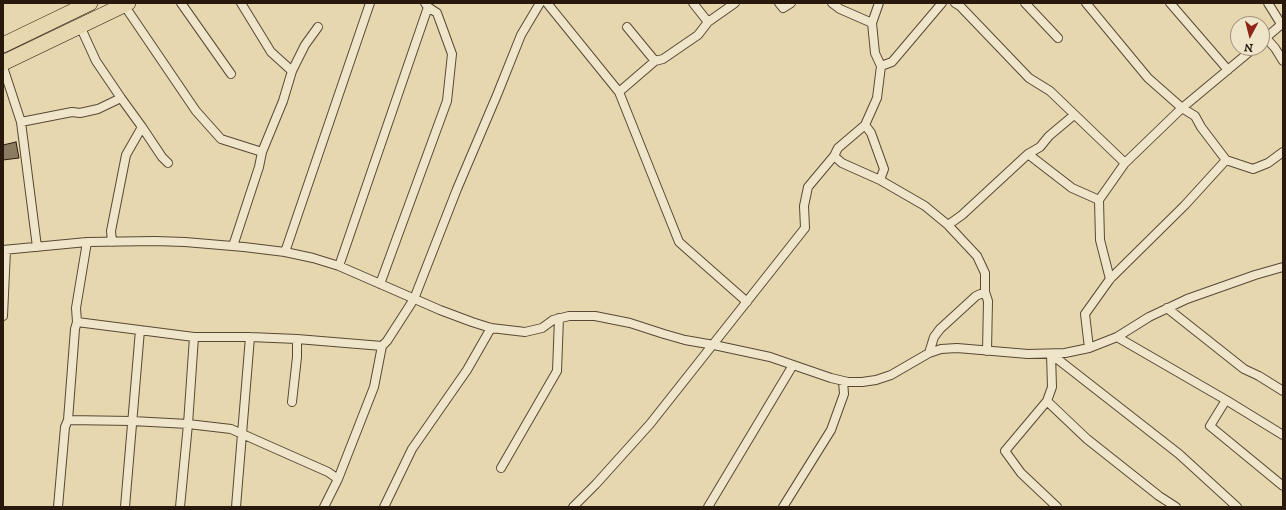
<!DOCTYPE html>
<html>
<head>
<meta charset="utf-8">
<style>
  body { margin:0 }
  #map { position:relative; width:1286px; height:510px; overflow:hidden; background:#e6d7af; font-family:"IM FELL DW Pica",serif }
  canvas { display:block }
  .frame { position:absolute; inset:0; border:4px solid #29190c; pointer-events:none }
  .north { position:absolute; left:1230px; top:16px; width:40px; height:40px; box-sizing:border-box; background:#efe5cb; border:1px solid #a0937f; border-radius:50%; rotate:187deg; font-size:11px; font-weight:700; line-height:16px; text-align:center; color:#29190c }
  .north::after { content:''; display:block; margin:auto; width:14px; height:18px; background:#8f2418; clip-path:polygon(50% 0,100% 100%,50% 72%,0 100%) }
</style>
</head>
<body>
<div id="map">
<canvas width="1286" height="510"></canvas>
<div class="frame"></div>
<div class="north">N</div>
</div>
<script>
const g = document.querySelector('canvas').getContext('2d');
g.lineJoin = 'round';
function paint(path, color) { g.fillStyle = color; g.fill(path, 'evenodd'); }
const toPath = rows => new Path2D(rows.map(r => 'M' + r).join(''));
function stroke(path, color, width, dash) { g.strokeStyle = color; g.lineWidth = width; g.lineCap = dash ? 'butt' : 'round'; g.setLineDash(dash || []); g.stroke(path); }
const building = toPath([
  [16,142,19,158,3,160,3,145,16,142]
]);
const street = toPath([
  [181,3,231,74],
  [241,3,271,52,292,71],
  [547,3,619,92,679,242,747,302],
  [693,3,708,22],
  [779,3,783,8,791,3],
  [832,3,840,9,872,23],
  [955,3,960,6,1029,78,1050,91,1125,163],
  [1025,3,1058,38],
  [1086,3,1148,78,1182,108,1195,116,1201,127,1226,160,1253,169,1268,163,1283,152],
  [1170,3,1228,70],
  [1268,3,1281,24],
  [124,5,196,111,221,139,262,152],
  [80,26,96,61,121,98,142,127,162,157,168,163],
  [627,27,655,61],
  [1266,38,1275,48,1283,61],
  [1262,41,1283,23],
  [881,66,892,62,942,3],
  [3,67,21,122,37,247],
  [619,92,655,61,663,59,698,35,708,22,735,3],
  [21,122,72,112,80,113,98,109,121,98],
  [865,125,871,133,884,169,880,180],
  [1028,154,1072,188,1099,200],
  [834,156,842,163,880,180,925,206,948,225,977,256,985,273,985,292,988,301,987,351],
  [948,225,962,215,1028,154,1040,147,1049,136,1074,115],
  [112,242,111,231,126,155,142,127],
  [233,246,259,167,262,152,283,101,292,71,305,45,318,27],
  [3,250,87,242,155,241,185,242,244,247,285,252,313,258,339,266,440,310,472,322,491,328,525,332,542,328,553,320,569,316,595,316,630,323,664,334,685,340,714,345,770,357,831,378,848,382,862,382,876,380,891,375,929,353,941,349,957,348,1028,354,1065,353,1089,348,1117,337,1149,317,1187,299,1255,275,1283,267],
  [285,252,370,3],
  [339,266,428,7],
  [1110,279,1100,240,1099,200,1125,163,1182,108,1254,48],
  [380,284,447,101,452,54,437,13,428,7,425,3],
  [1167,308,1244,369,1259,376,1283,391],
  [3,316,6,250],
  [77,322,194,337,250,337,297,339,382,346],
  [1117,337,1226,400,1283,435],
  [1089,348,1085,314,1110,279,1185,205,1226,160],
  [929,353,934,337,940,329,976,296,985,292],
  [1051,354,1179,454,1237,507],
  [1051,354,1052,387,1047,401,1005,451,1021,473,1057,507],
  [1226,400,1210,426,1283,486],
  [1047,401,1087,439,1159,496,1176,507],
  [292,402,297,357,297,339],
  [68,420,132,421,188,424,231,429,328,472,338,479],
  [501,468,557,371,559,318],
  [58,507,65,427,68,420,75,329,77,322,76,308,87,242],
  [125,507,140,330],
  [180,507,188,424,194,337],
  [236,507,250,337],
  [324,507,338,479,374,387,382,346,387,341,414,299,457,189,497,95,521,35,540,3],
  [384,507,412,449,467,370,491,328],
  [573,507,596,484,650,424,805,228,804,206,808,187,834,156,838,148,865,125,877,98,881,66,875,53,872,23,879,3],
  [708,507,793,365],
  [783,507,831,430,844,394,843,381]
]);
const highway = toPath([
  [3,45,90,3],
  [3,63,128,3]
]);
paint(building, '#8b7c61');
stroke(building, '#29190c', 1);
stroke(street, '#584835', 10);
stroke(highway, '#29190c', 16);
stroke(street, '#efe5cb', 8);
stroke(highway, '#e6d7af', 15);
</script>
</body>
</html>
